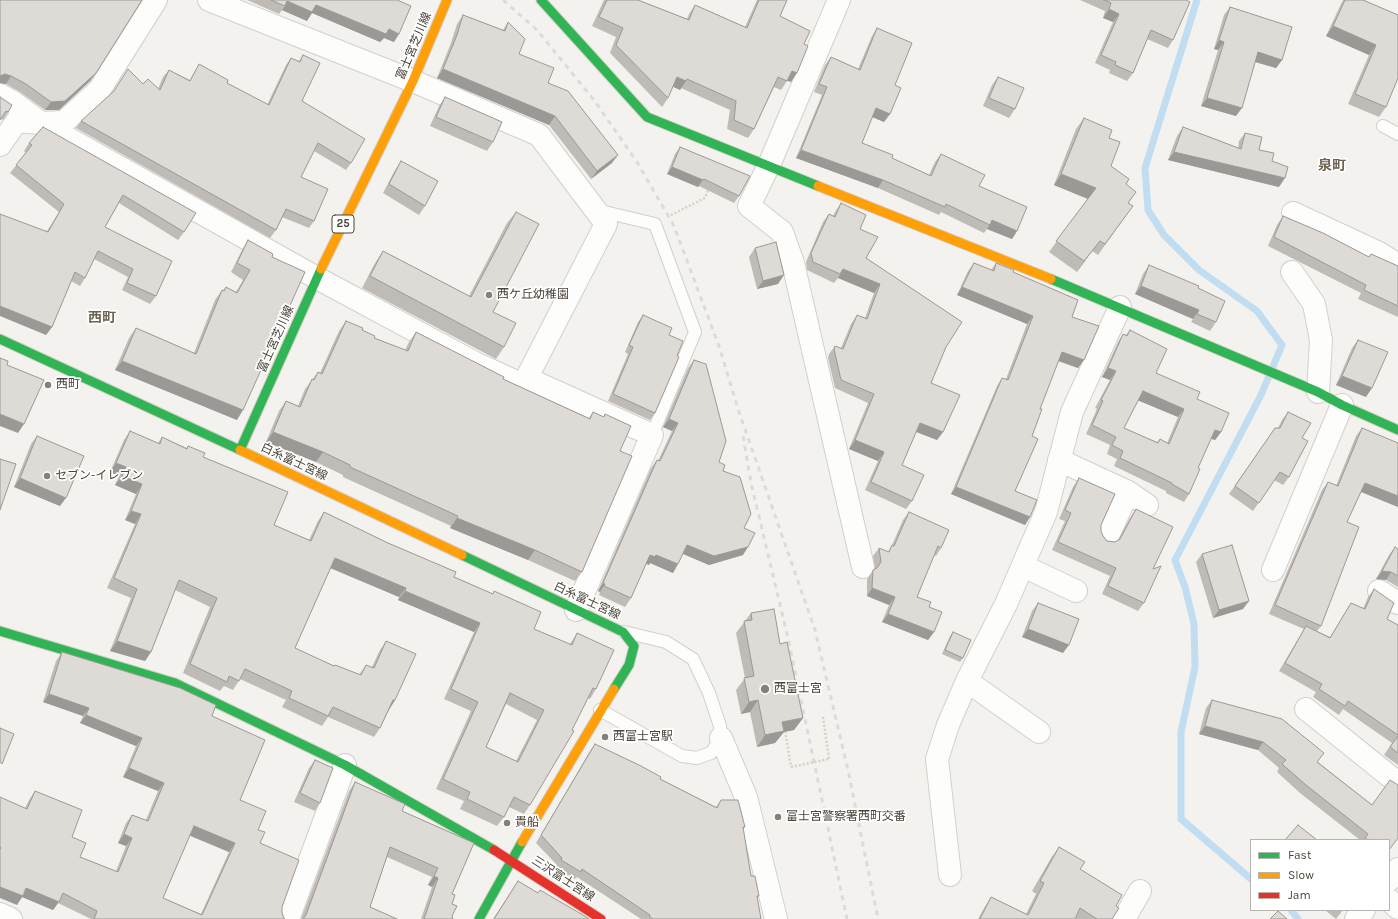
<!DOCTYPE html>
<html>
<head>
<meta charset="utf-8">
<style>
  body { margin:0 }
  #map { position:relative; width:1398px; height:919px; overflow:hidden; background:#f4f2ee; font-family:Karla,sans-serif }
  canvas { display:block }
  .legend { position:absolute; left:1250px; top:839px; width:140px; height:72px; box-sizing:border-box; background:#fff; border:1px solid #b7b4b0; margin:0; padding:5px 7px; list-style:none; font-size:12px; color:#4b4439 }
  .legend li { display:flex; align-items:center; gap:8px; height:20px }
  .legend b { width:20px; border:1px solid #b7b4b0 }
</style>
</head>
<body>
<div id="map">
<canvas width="1398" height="919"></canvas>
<ul class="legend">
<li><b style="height:5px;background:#30b455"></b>Fast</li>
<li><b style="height:5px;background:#ff9f0a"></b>Slow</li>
<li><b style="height:5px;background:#e5322d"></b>Jam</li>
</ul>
</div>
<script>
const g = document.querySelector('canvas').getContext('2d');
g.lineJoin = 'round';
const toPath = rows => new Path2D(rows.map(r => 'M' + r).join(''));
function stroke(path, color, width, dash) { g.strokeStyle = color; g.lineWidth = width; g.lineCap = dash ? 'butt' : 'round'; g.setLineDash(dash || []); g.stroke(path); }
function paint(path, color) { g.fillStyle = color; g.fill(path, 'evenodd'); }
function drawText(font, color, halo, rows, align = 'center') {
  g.font = font + ' Karla,"Noto Sans JP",sans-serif'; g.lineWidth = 3.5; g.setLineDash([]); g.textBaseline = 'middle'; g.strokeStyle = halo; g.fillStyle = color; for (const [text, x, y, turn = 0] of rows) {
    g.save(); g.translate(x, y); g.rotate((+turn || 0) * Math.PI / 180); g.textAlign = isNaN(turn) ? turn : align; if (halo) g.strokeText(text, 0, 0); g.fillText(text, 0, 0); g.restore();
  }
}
const stream = toPath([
  [1197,0,1145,168,1148,210,1164,235,1199,270,1257,311,1282,345,1261,395,1175,560,1185,587,1194,624,1195,667,1181,732,1181,819,1251,879],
  [1291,910,1298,919]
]);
const path = toPath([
  [671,215,705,198,709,188],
  [823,717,829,759],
  [785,731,791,767]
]);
const lane = toPath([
  [1383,126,1398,134],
  [596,210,655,224,695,332,652,435],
  [600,710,682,756,697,758,711,753,721,738,720,726,709,693,693,659,666,642,624,632]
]);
const street = toPath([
  [209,0,413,81,539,135,606,224,523,385],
  [839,0,769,165,749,206,782,232,793,263,863,567],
  [0,95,13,102,41,123,317,278,477,364,523,385,537,383,652,435,576,610],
  [0,145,17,121,41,123,64,122,100,89,156,0],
  [1293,213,1379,253,1398,265],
  [1292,272,1314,304,1321,340,1318,392],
  [1059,460,1128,492,1107,538],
  [1128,492,1147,505],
  [1023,566,1076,591],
  [1273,570,1342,405],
  [1379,591,1398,603],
  [967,681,1039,732],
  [1306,709,1398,783],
  [721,738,746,797,776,919],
  [950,875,937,759,948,725,967,681,1006,604,1046,512,1072,412,1120,307],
  [1389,880,1398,869],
  [1389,900,1398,908],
  [0,914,11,919],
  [288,919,345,765],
  [1124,919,1140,891],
  [1356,919,1364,910]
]);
const fast = toPath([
  [541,0,647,117,818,186],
  [1051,279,1318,392,1342,405,1398,430],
  [0,339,240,450,321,269],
  [462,555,623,632,634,646,629,665,614,689],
  [0,631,175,683,345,765,494,850],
  [479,919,522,842]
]);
const slow = toPath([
  [818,186,1051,279],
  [321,269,413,81,447,0],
  [240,450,462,555],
  [522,842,614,689]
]);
const jam = toPath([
  [494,850,601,919]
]);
const rail = toPath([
  [503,0,537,30,594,100,637,162,674,226,719,346,739,412,815,630,848,770,878,919],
  [743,436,751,483,788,638,847,919]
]);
const pathBridge = toPath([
  [791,767,829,759]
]);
const wall = toPath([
  [0,0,96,73,90,81,59,110,45,110,20,92,6,84,0,83],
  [247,0,397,0,394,42,384,38,380,42,312,13,307,21,282,10,279,14],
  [604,0,638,0,687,19,689,14,695,5,745,27,757,0,787,0,780,16,804,44,791,82,787,81,781,90,774,87,754,129,748,138,727,129,730,110,681,88,680,90,673,86,668,98,662,107,610,53,616,37,592,26],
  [1080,0,1186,0,1173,40,1168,48,1147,39,1133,73,1127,81,1109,73,1110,70,1095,63,1113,22,1103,18,1105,11],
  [1343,0,1363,0,1398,15,1386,107,1379,117,1348,104,1369,55,1326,36,1341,4],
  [1230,7,1282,60,1276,68,1255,62,1236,116,1201,106,1218,50,1214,49,1224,15],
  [463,15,503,30,508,22,519,54,548,83,612,163,591,179,549,125,437,78,451,43,457,24],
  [877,28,895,85,890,114,884,122,872,117,862,143,892,158,929,175,935,162,941,154,979,186,1017,231,1012,239,987,229,984,233,941,212,939,215,878,188,796,158,822,95,814,92,825,65,831,57,858,69,872,36],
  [303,55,302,101,351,163,346,170,314,151,301,177,314,221,309,228,282,217,276,230,270,238,76,128,81,121,158,89,163,77,169,70,190,80,199,64,227,83,267,105,286,65,291,58,299,61],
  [998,77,1015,109,1009,118,983,106,992,85],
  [0,97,8,112,3,120,1,119],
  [445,97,493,142,487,151,430,126,439,106],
  [1084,118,1109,138,1111,166,1126,184,1128,203,1125,217,1098,255,1092,251,1077,272,1049,252,1088,199,1054,185,1076,129],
  [43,127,184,232,178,240,119,203,105,227,156,296,150,304,122,290,128,277,94,259,85,278,80,286,71,281,52,327,46,335,47,231,59,212,10,173,26,153,24,151,29,143],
  [1183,127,1238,148,1239,141,1245,133,1259,150,1272,161,1279,187,1168,160,1177,136],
  [680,147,739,196,734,203,699,186,698,187,667,174,675,154],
  [401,161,425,206,419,215,383,193,395,170],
  [841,203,860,229,866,258,946,347,931,383,943,432,937,440,916,432,902,465,912,501,906,509,865,490,878,461,849,449,868,403,835,388,828,358,829,354,835,346,841,348,851,324,857,315,865,318,874,293,838,278,834,283,807,270,806,262,823,222,829,214,833,216,835,212],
  [516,212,493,312,504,347,496,359,362,288,375,263,383,251,469,296,507,223],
  [1283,216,1369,257,1371,254,1398,266,1398,317,1358,299,1361,293,1268,246,1277,225],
  [248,240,272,257,237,420,115,370,129,338,136,328,194,353,215,300,222,290,223,290,226,287,236,292,243,280,231,272,242,250],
  [755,248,778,284,757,289,749,257],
  [974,263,991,270,996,263,1013,272,1072,317,1084,360,1078,368,1058,361,1040,409,1015,491,1030,517,1025,525,951,494,997,386,1002,378,1006,379,1027,324,957,295,968,271],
  [1149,265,1198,288,1216,322,1210,331,1191,322,1193,319,1135,294,1143,274],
  [643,315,669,335,655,413,650,420,608,401,628,354,625,352,638,322],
  [346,321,374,338,405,350,409,342,416,332,503,379,589,418,593,412,603,417,605,414,620,451,582,572,575,581,528,560,450,528,451,526,343,477,343,475,316,462,266,442,279,411,286,401,298,406,305,389,318,372,320,373,339,331],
  [1130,330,1156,373,1197,399,1221,432,1215,440,1211,439,1198,468,1189,494,1184,502,1166,493,1166,491,1114,466,1117,459,1107,454,1110,445,1086,434,1097,409,1095,408,1110,380,1102,377,1118,342,1123,334,1126,335],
  [1138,400,1178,417,1167,443,1160,439,1157,442,1124,428],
  [1358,340,1366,397,1336,385,1352,348],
  [694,360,719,462,744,528,743,555,709,565,683,554,673,573,650,563,649,565,646,564,631,598,625,607,599,595,600,592,598,591,651,468,657,460,658,461,672,431,663,427,688,368],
  [1288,412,1302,438,1289,477,1283,485,1274,480,1253,511,1229,494,1275,428,1278,428,1282,420],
  [1362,428,1397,443,1398,442,1398,507,1361,492,1347,522,1321,626,1317,631,1330,637,1351,603,1363,609,1368,597,1374,589,1387,619,1398,625,1398,765,1384,755,1392,743,1343,709,1339,715,1313,697,1316,692,1279,671,1304,629,1269,614,1322,490,1328,482,1336,486,1356,436],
  [130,431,158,443,162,437,187,448,188,446,203,457,274,525,309,540,318,521,324,512,454,577,493,594,494,591,534,629,570,644,577,633,596,689,590,699,588,698,530,805,524,814,509,807,504,817,497,826,460,809,464,801,436,789,471,711,444,699,474,632,398,600,399,597,330,568,295,648,334,666,359,675,366,665,372,667,380,650,386,641,395,700,389,710,380,728,374,737,328,717,322,726,282,707,286,700,240,679,233,690,224,686,220,691,183,673,210,607,175,590,151,652,145,661,110,651,131,598,107,588,135,524,125,520,136,494,115,485,119,476,110,472,124,440],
  [506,704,537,720,516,761,486,747],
  [37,436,60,506,14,487,31,444],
  [1079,478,1101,525,1101,531,1103,536,1107,541,1115,542,1118,540,1130,518,1136,509,1153,569,1144,603,1138,611,1102,594,1110,576,1052,550,1065,521,1059,519,1073,487],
  [909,512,941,548,936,556,934,555,917,597,929,607,934,632,928,640,882,622,889,605,867,596,867,579,873,570,875,569,873,556,879,548,888,552,892,545,903,520],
  [1395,547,1398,549,1398,587,1386,580,1376,579,1389,555],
  [1202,554,1243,609,1213,618,1196,562],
  [1038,603,1063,653,1022,637,1032,611],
  [751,613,780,644,803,718,794,730,784,732,775,743,757,747,750,712,741,714,736,690,745,678,736,633],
  [953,632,963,658,960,662,942,654,950,636],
  [62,652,212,716,240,800,258,830,260,843,282,907,282,913,284,918,285,919,91,919,58,903,53,910,22,897,17,905,25,808,29,800,35,791,72,837,80,857,116,871,126,846,118,843,126,823,132,815,146,820,158,791,123,777,136,746,80,723,83,716,43,702,56,661],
  [190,835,229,852,201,914,163,898],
  [1212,700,1318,762,1372,805,1389,840,1360,840,1300,793,1277,772,1279,768,1258,750,1199,734,1206,708],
  [595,744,660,779,716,807,721,800,745,827,743,829,751,876,759,896,757,899,761,919,641,919,577,877,575,879,556,868,557,865,536,843,590,751],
  [315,760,320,803,315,811,294,802,309,768],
  [355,782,402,811,474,843,452,894,452,916,453,919,421,919,432,887,428,885,432,877,387,857,370,907,397,919,301,919,349,791],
  [1059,847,1116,906,1112,919,978,919,984,908,991,897,1026,914,1036,894,1032,891,1051,858],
  [518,881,538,893,589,919,493,919],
  [1325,910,1343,910,1336,919]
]);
const shadedWall = toPath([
  [287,1,316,5,389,29,399,34,394,42,384,38,380,42,312,13,307,21,282,10,285,6],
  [1109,9,1119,14,1113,22,1103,18],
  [1333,26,1376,45,1369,55,1326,36],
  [1219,40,1224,42,1218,50,1214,49],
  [1258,52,1282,60,1276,68,1252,61],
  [443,69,555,116,549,125,437,78],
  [792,71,797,73,791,82,786,80],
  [96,73,90,81,59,110,45,110,51,102],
  [5,74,11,76,6,84,0,83,0,76],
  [677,77,686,81,680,90,671,86],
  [1207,98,1242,108,1236,116,1201,106],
  [876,108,890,114,884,122,870,116],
  [801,150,883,180,878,188,796,158],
  [1174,152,1285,178,1279,187,1168,160],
  [618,155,612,163,591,179,597,171],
  [672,167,703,180,698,187,667,174],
  [1061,174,1096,188,1088,199,1054,185],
  [992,220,1017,231,1012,239,987,229],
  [1100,241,1092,251,1077,272,1084,261],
  [843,269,880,284,874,293,838,278],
  [784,275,778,284,757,289,763,281],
  [1141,286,1199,310,1193,319,1135,294],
  [962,287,1033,316,1027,324,957,295],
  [0,306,52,327,46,335,0,316],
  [1062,352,1084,360,1078,368,1056,360],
  [122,361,243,410,237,420,115,370],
  [1108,368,1116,371,1110,380,1102,377],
  [1342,376,1372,388,1366,397,1336,385],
  [1143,391,1184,409,1178,417,1137,400],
  [0,414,24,424,18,433,0,426],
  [669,419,678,423,672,431,663,427],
  [920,423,943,432,937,440,914,431],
  [1215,430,1221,432,1215,440,1210,438],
  [273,432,323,452,316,462,266,442],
  [855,440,884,452,878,461,849,449],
  [116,463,126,467,119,476,110,472],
  [122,476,142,484,136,494,115,485],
  [20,478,66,498,60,506,14,487],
  [1365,483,1398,496,1398,507,1359,491],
  [956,487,1030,517,1025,525,951,494],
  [131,511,141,514,135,524,125,520],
  [457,518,535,550,528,560,450,528],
  [687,545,748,547,743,555,709,565,681,553],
  [650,555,656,555,678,564,673,573,650,563,649,565,645,563],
  [335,558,406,588,399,597,328,567],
  [1382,571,1391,572,1386,580,1376,579],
  [603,583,605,584,600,592,598,591],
  [872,588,895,597,889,605,867,596],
  [405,591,480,623,474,632,398,600],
  [1249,601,1243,609,1213,618,1219,610],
  [888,614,934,632,928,640,882,622],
  [1028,629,1069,645,1063,653,1022,637],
  [117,641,151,652,145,661,110,651],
  [49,694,89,708,83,716,43,702],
  [393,700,395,700,389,710],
  [758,700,750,712,741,714,749,702],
  [86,715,142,738,136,746,80,723],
  [803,718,794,730,784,732,775,743,757,747,765,735,782,722],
  [1205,726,1263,742,1258,750,1199,734],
  [129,768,164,783,158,791,123,777],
  [194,826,235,843,229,852,188,835],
  [124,834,132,838,126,846,118,843],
  [434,876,438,878,432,887,428,885],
  [0,887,26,888,59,902,53,910,22,897,17,905,0,898]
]);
const building = toPath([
  [0,0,142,0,96,73,65,101,51,102,26,84,11,76,5,74,0,76,0,0],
  [271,0,397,0,411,6,399,34,389,29,386,34,316,5,312,12,287,1,285,6,271,0],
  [607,0,638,0,689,20,695,5,747,28,759,0,787,0,780,16,810,31,804,44,808,46,797,73,792,71,787,81,778,77,754,129,734,120,736,101,687,79,686,81,677,77,668,98,616,45,623,28,599,17,607,0],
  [1104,0,1186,0,1190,2,1173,40,1151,30,1133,73,1115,65,1116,62,1101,55,1119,14,1109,9,1111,3,1104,0],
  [1345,0,1363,0,1398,15,1398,78,1386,107,1355,94,1376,45,1333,26,1345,0],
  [1230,7,1292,27,1282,60,1258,52,1242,108,1207,98,1224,42,1219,40,1230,7],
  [463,15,505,31,508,22,525,39,519,54,554,68,548,83,568,91,618,155,597,171,555,116,443,69,457,35,463,15],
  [877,28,912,43,895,85,901,88,890,114,876,108,862,143,893,155,892,158,931,176,941,154,985,175,979,186,1027,207,1017,231,992,220,990,225,946,204,945,207,883,180,801,150,827,87,819,84,831,57,860,70,877,28],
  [303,55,320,63,302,101,365,139,351,163,318,143,301,177,328,189,314,221,286,209,276,230,81,121,114,91,128,69,143,84,148,79,160,90,169,70,190,81,199,64,228,80,227,83,269,105,291,58,300,62,303,55],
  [998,77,1024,88,1015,109,989,98,998,77],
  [0,97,12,105,8,112,6,111,0,120,0,97],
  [445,97,502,122,493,142,436,117,445,97],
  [1084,118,1112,130,1109,138,1120,142,1111,166,1129,179,1126,184,1136,192,1128,203,1133,206,1105,244,1100,241,1084,261,1056,241,1096,188,1061,174,1084,118],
  [43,127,196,213,184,232,123,195,105,227,172,261,156,296,127,283,133,269,98,251,85,278,75,272,52,327,0,306,0,214,48,232,64,204,16,165,32,145,29,143,43,127],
  [1183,127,1241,149,1245,133,1262,137,1259,150,1274,153,1272,161,1288,167,1285,178,1174,152,1183,127],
  [680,147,750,176,739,196,704,179,703,180,672,167,680,147],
  [401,161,438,181,425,206,389,184,401,161],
  [841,203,866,215,860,229,878,237,866,258,962,322,946,347,931,383,960,395,943,432,920,423,902,465,924,475,912,501,871,482,884,452,855,440,874,394,841,380,834,349,835,346,843,349,857,315,867,319,880,284,843,269,840,274,813,262,811,253,829,214,835,217,841,203],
  [516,212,539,224,493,312,516,323,504,347,370,276,383,251,471,297,516,212],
  [1283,216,1323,233,1369,257,1371,254,1398,266,1398,306,1364,290,1366,285,1274,237,1283,216],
  [248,240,273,254,272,257,305,272,243,410,122,361,136,328,196,354,222,290,224,291,226,287,237,293,250,270,237,263,248,240],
  [776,242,784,275,763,281,755,248,776,242],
  [974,263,994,271,996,263,1014,270,1013,272,1078,300,1072,317,1099,326,1084,360,1062,352,1040,409,1042,409,1032,436,1038,439,1015,491,1037,500,1030,517,956,487,1002,378,1008,380,1033,316,962,287,974,263],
  [1149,265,1199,286,1198,288,1225,301,1216,322,1197,314,1199,310,1141,286,1149,265],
  [643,315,672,328,669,335,683,341,677,356,679,357,655,413,613,394,633,347,629,345,643,315],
  [346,321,363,328,362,330,375,336,374,338,408,351,416,332,504,377,503,379,590,419,593,412,604,417,605,414,631,426,620,451,632,456,582,572,535,550,457,518,458,516,350,467,350,465,323,452,273,432,286,401,300,407,312,379,314,380,318,372,322,374,346,321],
  [1130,330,1167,349,1156,373,1200,392,1197,399,1229,413,1221,432,1215,430,1198,468,1200,469,1189,494,1172,484,1172,483,1120,458,1123,451,1112,445,1116,437,1092,425,1103,401,1101,400,1116,371,1108,368,1123,334,1127,336,1130,330],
  [1143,391,1184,409,1169,444,1160,439,1158,443,1124,428,1143,391],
  [1358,340,1388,352,1372,388,1342,376,1358,340],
  [0,358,8,361,7,365,44,380,24,424,0,414,0,358],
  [694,360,706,364,726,441,719,462,725,465,723,471,740,477,751,514,744,528,755,533,748,547,714,556,687,545,678,564,656,555,655,557,650,555,631,598,604,586,605,584,603,583,657,460,660,461,678,423,669,419,694,360],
  [1288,412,1311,423,1302,438,1308,441,1289,477,1280,472,1259,503,1235,486,1275,428,1280,428,1288,412],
  [1362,428,1398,443,1398,496,1365,483,1347,522,1359,527,1321,626,1275,605,1328,482,1338,486,1362,428],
  [130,431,160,444,162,437,187,449,188,446,205,453,203,457,288,492,274,525,311,541,324,512,388,543,456,572,454,577,493,594,494,591,541,612,534,629,572,645,577,633,614,650,596,689,593,688,572,730,574,731,530,805,514,797,504,817,467,799,470,792,443,779,478,702,451,689,480,623,405,591,406,588,335,558,295,648,334,666,335,665,361,675,366,665,374,668,386,641,416,654,395,700,393,700,380,728,333,707,328,716,289,698,292,691,245,669,239,681,229,676,227,682,190,664,217,598,179,580,151,652,117,641,137,589,114,578,141,514,131,511,142,484,122,476,126,467,116,463,130,431],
  [510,693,544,710,518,762,486,747,510,693],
  [37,436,84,456,66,498,20,478,37,436],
  [0,459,16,464,0,510,0,459],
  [1079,478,1115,494,1101,525,1101,531,1103,536,1107,541,1115,542,1120,539,1136,509,1173,527,1153,569,1161,566,1144,603,1108,586,1116,568,1058,542,1071,513,1065,510,1079,478],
  [909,512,949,530,941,548,938,546,917,597,931,602,929,607,942,612,934,632,888,614,895,597,872,588,873,570,877,568,881,562,879,548,889,552,892,545,894,546,909,512],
  [1232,545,1249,601,1219,610,1202,554,1232,545],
  [1395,547,1398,549,1398,576,1391,572,1382,571,1395,547],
  [1374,589,1394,603,1387,619,1398,625,1398,735,1348,701,1345,706,1319,689,1322,684,1285,663,1306,626,1330,638,1351,603,1365,609,1374,589],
  [1038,603,1079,619,1069,645,1028,629,1038,603],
  [774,609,780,644,787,642,803,718,782,722,784,731,765,735,758,700,749,702,744,678,754,676,744,621,752,620,751,613,774,609],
  [953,632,971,640,963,658,945,650,953,632],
  [62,652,180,688,216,705,212,716,265,740,240,800,266,811,258,830,265,832,260,843,299,860,282,907,282,913,284,918,285,919,94,919,97,911,63,893,59,902,26,888,23,896,0,887,0,849,1,848,0,847,0,797,27,809,35,791,82,810,72,837,86,843,80,857,118,872,132,838,124,834,132,815,148,821,164,783,129,768,142,738,86,715,89,708,49,694,62,652],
  [194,826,235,843,202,915,163,898,194,826],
  [1212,700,1282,719,1324,753,1317,762,1372,805,1390,780,1398,785,1398,838,1389,850,1389,840,1368,840,1365,838,1368,834,1306,785,1282,764,1286,760,1263,742,1205,726,1212,700],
  [0,728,14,734,2,764,0,762,0,728],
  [1398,736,1398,753,1390,747,1398,736],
  [595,744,641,766,661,777,660,779,717,808,721,800,738,800,745,827,743,827,751,876,755,876,759,896,757,896,761,919,653,919,649,916,650,915,582,869,581,872,561,860,562,858,541,835,595,744],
  [315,760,333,768,320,803,300,793,315,760],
  [355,782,405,804,402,811,474,843,452,894,455,895,452,904,457,906,452,916,453,919,424,919,438,878,434,876,438,868,390,847,370,907,397,919,303,919,306,915,355,782],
  [1298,825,1317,840,1285,840,1298,825],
  [1059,847,1085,862,1080,869,1122,895,1116,906,1119,908,1112,919,1097,919,1080,908,1075,919,980,919,991,897,1028,915,1044,883,1040,881,1059,847],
  [518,881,538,893,540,890,583,915,589,919,494,919,518,881],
  [1278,911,1287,919,1270,919,1278,911]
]);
const markers = [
  [489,295,4,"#868178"],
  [48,385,4,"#868178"],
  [47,476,4,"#868178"],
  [765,689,5,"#868178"],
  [605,737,4,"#868178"],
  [778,817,4,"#868178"],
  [507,823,4,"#868178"]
];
const shields = [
  [343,224,22]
];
const shieldNames = [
  ["25",343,224]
];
const streetNames = [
  ["富士宮芝川線",414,46,-67],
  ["富士宮芝川線",276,339,-66],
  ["白糸富士宮線",294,462,25],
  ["白糸富士宮線",587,601,25],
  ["三沢富士宮線",563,879,33]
];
const poiNames = [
  ["西ケ丘幼稚園",497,295],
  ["西町",56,385],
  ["セブン-イレブン",55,476],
  ["西富士宮",774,689],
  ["西富士宮駅",613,737],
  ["富士宮警察署西町交番",786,817],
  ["貴船",515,823]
];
const quarterNames = [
  ["泉町",1332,166],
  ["西町",102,318]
];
stroke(stream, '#c0ddf1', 7);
stroke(lane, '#d2d0cb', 14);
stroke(street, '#d2d0cb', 24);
stroke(fast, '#d3cfc5', 11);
stroke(slow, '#d3cfc5', 11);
stroke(jam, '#d3cfc5', 11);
stroke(path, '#d3d2cc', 2.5, [2, 2]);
stroke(lane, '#fdfdfc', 12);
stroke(street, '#fdfdfc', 22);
stroke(fast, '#30b455', 9);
stroke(slow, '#ff9f0a', 9);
stroke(jam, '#e5322d', 9);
stroke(rail, '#dbdbda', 3, [5, 5]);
stroke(pathBridge, '#d3d2cc', 2.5, [2, 2]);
paint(wall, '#bfbcb8');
paint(shadedWall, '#9b9996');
paint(building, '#dedbd6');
stroke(building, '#9b9996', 1);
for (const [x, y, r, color] of markers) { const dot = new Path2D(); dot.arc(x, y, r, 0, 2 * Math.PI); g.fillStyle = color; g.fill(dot); stroke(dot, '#fff', 1.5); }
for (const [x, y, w] of shields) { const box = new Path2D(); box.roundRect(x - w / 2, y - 9, w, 18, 3); g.fillStyle = '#fff'; g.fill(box); stroke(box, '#4b4439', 1); }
drawText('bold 11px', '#4b4439', null, shieldNames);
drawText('12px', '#4b4439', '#fff', streetNames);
drawText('12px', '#4b4439', '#fff', poiNames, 'left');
drawText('bold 14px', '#6e6250', '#fff', quarterNames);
</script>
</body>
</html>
